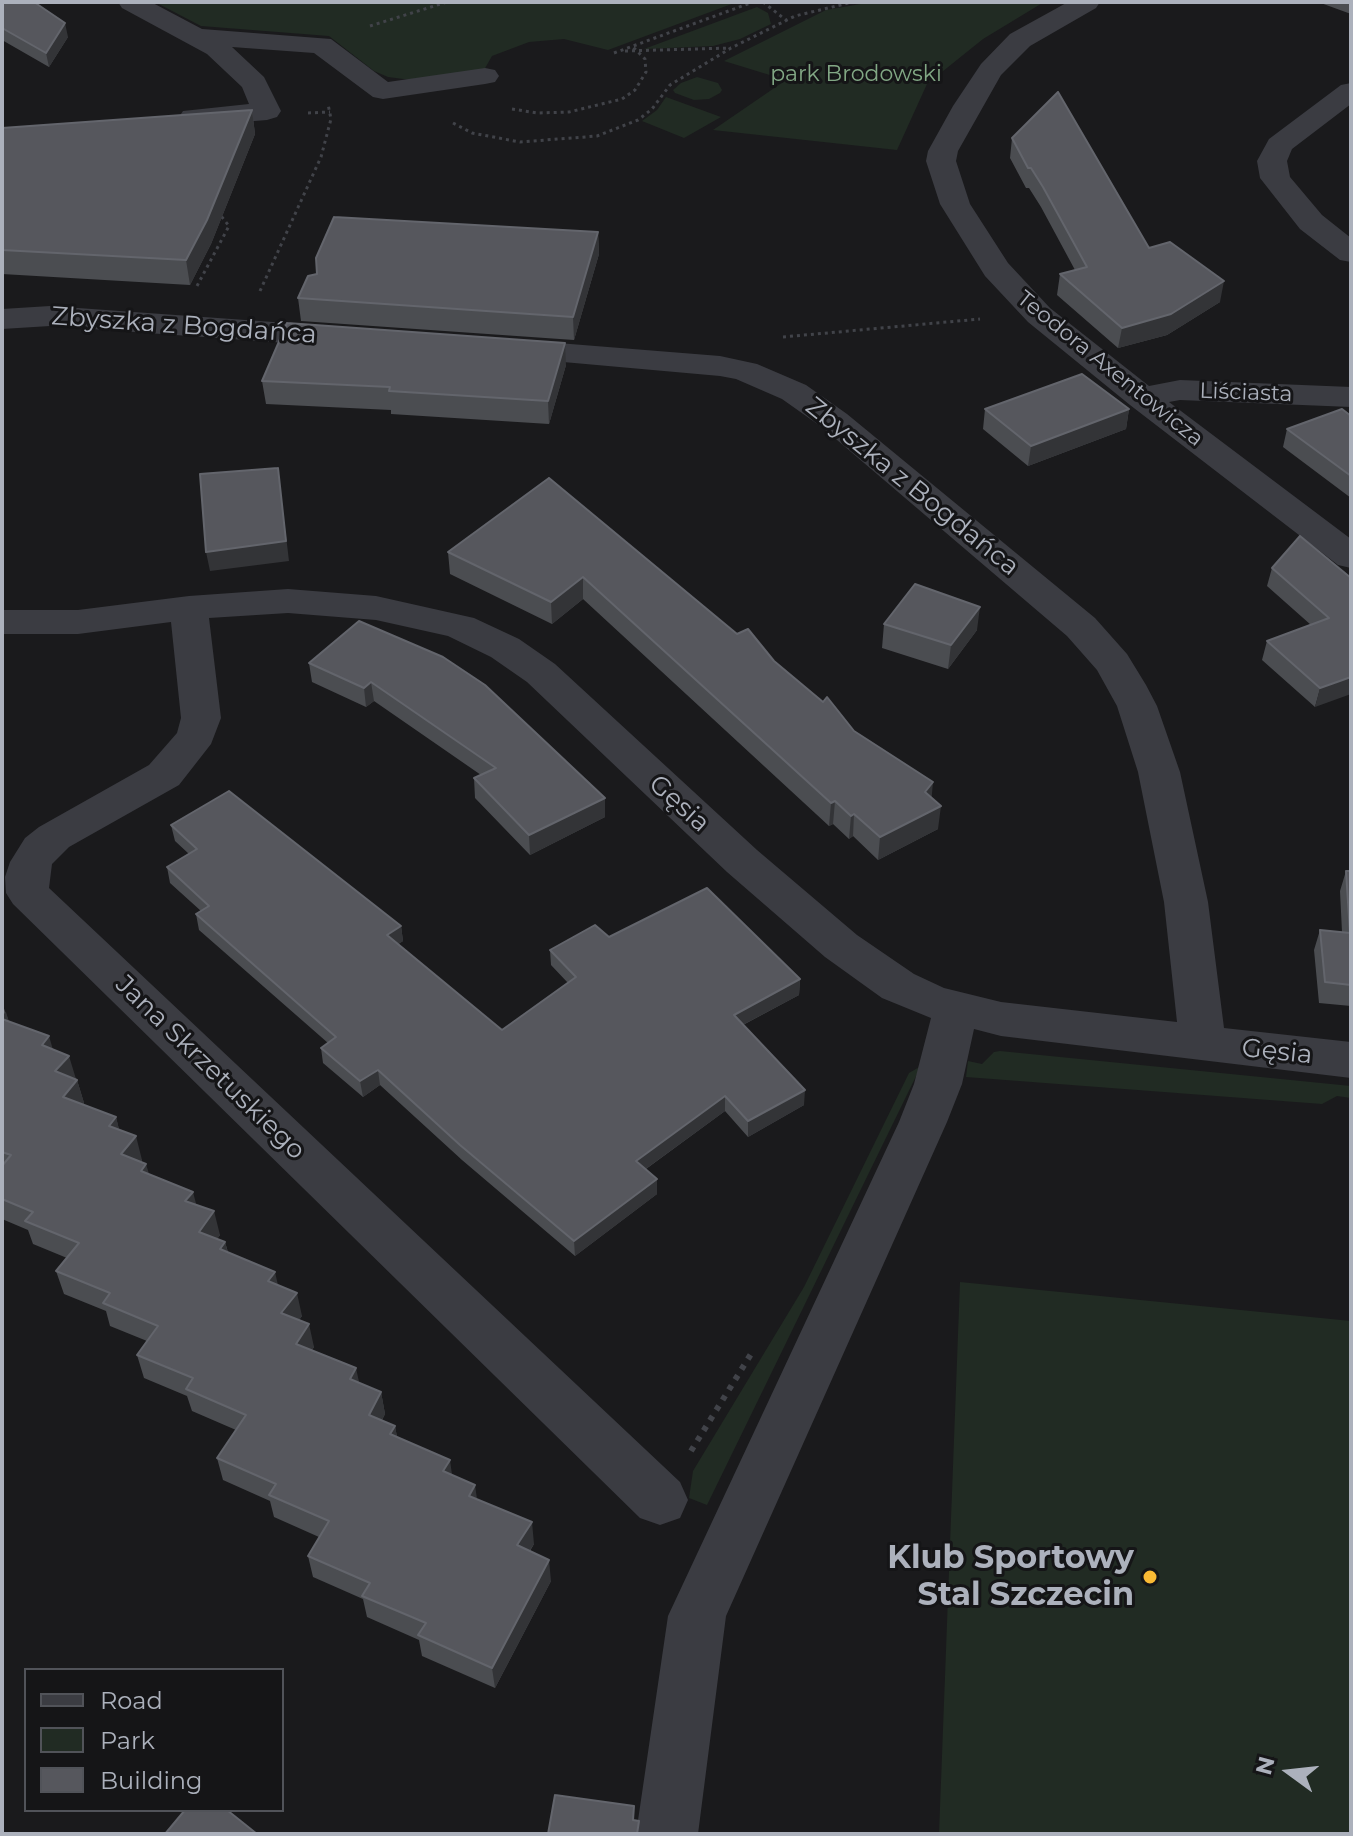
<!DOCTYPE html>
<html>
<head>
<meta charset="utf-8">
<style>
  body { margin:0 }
  #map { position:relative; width:1353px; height:1836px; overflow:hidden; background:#1a1a1c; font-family:Montserrat,sans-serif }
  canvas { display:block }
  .frame { position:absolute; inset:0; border:4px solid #acb1bc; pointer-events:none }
  .legend { position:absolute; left:24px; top:1668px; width:260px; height:144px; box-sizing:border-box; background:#151517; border:2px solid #515359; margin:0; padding:10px 14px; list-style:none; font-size:24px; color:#acb1bc }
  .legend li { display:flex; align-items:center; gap:16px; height:40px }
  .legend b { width:40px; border:2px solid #515359 }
  .north { position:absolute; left:1249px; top:1732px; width:80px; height:80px; -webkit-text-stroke:6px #151517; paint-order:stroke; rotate:285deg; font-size:22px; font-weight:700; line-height:32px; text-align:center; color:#acb1bc }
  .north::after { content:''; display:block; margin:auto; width:28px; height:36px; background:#acb1bc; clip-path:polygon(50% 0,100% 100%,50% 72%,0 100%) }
</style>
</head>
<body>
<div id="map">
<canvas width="1353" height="1836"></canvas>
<div class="frame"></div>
<ul class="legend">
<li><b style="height:10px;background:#3b3c42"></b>Road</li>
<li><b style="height:22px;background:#212b23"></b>Park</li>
<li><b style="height:22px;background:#56575d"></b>Building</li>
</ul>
<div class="north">N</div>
</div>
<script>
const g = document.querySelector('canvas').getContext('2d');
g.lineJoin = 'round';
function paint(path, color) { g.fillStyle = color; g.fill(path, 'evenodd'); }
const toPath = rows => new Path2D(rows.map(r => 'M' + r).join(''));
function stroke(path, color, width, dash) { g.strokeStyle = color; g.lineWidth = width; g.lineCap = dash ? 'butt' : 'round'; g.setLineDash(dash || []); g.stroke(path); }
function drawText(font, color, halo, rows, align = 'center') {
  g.font = font + ' Montserrat,sans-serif'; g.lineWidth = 6; g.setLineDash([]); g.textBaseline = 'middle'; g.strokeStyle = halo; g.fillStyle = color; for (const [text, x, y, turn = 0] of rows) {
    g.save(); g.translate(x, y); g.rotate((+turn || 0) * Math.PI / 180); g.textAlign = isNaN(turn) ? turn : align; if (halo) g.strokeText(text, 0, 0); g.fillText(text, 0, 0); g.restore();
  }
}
const green = toPath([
  [155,2,737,2,608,50,564,39,529,42,492,56,484,70,411,80,388,77,374,71,329,36,201,26],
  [872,2,1044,2,983,39,927,84,897,150,713,130,786,80,724,61,826,10],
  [757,7,768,13,771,24,740,39,713,46,644,49],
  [697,77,718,83,722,90,720,93,709,99,694,100,675,93,673,90,681,83],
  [666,97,721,117,684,138,642,121,657,110],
  [1000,1051,1351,1086,1351,1098,1337,1096,1322,1104,966,1077,968,1061,982,1064,994,1052],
  [921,1066,707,1505,689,1498,693,1471,804,1287,909,1073],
  [960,1282,1351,1321,1351,1834,939,1834]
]);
const pathFar1 = toPath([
  [763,2,787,21],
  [370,26,447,2],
  [625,51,731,48],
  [614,53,753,2],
  [512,109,537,113,569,112,622,99,635,90,646,72,645,59,633,47],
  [308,113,330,112],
  [453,123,472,133,520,142,597,136,638,120,652,109,670,85,731,48,795,16,853,2],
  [197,286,229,226,218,212],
  [260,291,321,157,331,119,328,104],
  [783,337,980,319]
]);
const path = toPath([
  [691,1451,751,1354]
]);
const minor = toPath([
  [118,2,151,2,202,29,331,39,388,82,485,68,495,70,499,76,495,82,485,84,383,99,373,97,314,53,232,47,264,77,281,111,277,117,267,120,193,126,183,123,179,117,183,111,249,104,242,87,207,54,122,8,118,2],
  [1068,2,1100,2,1096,8,1030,46,1001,75,958,151,956,161,970,204,1008,263,1050,308,1149,386,1180,380,1351,387,1351,407,1180,400,1169,402,1351,539,1351,568,1338,565,1130,405,1028,322,985,276,940,204,926,161,928,151,953,106,981,64,1010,34,1068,2],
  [1351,83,1351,104,1292,149,1287,161,1290,177,1322,215,1351,238,1351,262,1340,260,1300,229,1260,178,1257,161,1269,139,1341,85,1351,83],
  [50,306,343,327,355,330,359,337,355,344,343,347,50,326,2,329,2,309,50,306],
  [508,339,720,356,757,364,806,385,847,414,1095,618,1127,654,1146,685,1157,706,1180,772,1208,902,1224,1028,1351,1042,1351,1078,1001,1036,974,1029,962,1084,947,1122,726,1616,698,1834,636,1834,668,1616,899,1122,914,1084,931,1018,882,998,825,957,727,872,527,682,491,657,448,636,376,620,288,613,209,618,221,718,211,744,179,785,69,847,52,864,49,888,680,1482,688,1500,680,1518,660,1525,640,1518,13,904,6,893,5,877,10,862,25,838,39,827,149,765,177,733,181,718,171,622,78,634,2,634,2,610,78,610,189,596,288,589,376,596,474,618,519,639,555,664,757,850,857,935,914,974,944,988,1001,1002,1177,1022,1164,902,1138,772,1117,706,1097,670,1067,636,823,428,782,399,736,379,720,376,496,356,491,349,496,342,508,339]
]);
const wall = toPath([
  [2,2,68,37,49,67,2,40],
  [1318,2,1351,2,1351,14],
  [252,110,255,134,211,244,190,285,2,274,2,128],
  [1012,138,1149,248,1220,302,1167,335,1118,348,1057,295,1060,274,1075,270,1041,207,1029,188,1026,188,1010,158],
  [598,232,599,254,574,340,301,321,298,298],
  [566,365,549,424,391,414,391,410,266,404,262,381],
  [985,409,1129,409,1126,429,1028,466,983,429],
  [1351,416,1351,498,1283,447,1287,429],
  [549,478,737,634,774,661,931,798,938,829,878,860,853,836,849,839,833,824,829,826,583,599,552,624,450,574,448,552],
  [1272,568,1351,578,1315,707,1262,660,1267,641,1311,625,1267,586],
  [359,621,605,798,605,817,530,855,475,798,474,778,481,775,374,701,366,707,312,682,309,663],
  [884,624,977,630,948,669,882,648],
  [171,825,401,926,403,941,398,944,502,1030,568,983,551,965,550,950,609,937,800,979,799,995,743,1025,804,1105,748,1137,725,1111,646,1169,657,1194,575,1256,462,1160,380,1085,363,1097,323,1063,321,1048,328,1043,199,930,196,914,201,911,170,883,167,867,189,854,175,841],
  [1346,871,1351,871,1351,1006,1319,1003,1314,950,1320,930,1342,932,1340,891],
  [2,1003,9,1022,53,1049,77,1080,84,1103,83,1105,116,1117,119,1130,142,1160,141,1162,149,1174,196,1205,220,1235,217,1239,225,1242,228,1252,278,1285,302,1316,299,1320,314,1347,312,1350,359,1383,381,1392,385,1414,382,1420,395,1426,397,1437,452,1475,477,1499,534,1544,530,1551,551,1581,495,1688,422,1656,419,1640,367,1617,363,1599,313,1577,308,1556,319,1537,274,1517,270,1501,223,1480,217,1458,236,1430,192,1411,187,1396,144,1378,137,1355,147,1341,110,1326,106,1311,64,1294,56,1271,67,1258,33,1244,28,1230,2,1219]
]);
const shadedWall = toPath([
  [65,23,68,37,49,67,46,53],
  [252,110,255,134,211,244,190,285,186,260],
  [598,232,599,254,574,340,573,317],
  [1224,281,1220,302,1167,335,1118,348,1122,328],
  [565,343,566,365,549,424,548,401],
  [1129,409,1126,429,1028,466,1031,446],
  [278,468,289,561,210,571,206,552],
  [583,577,583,599,552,624,551,602],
  [980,607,977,630,948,669,951,645],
  [1351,677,1351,694,1315,707,1320,688],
  [371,682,374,701,366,707,364,688],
  [933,782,931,805,925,792],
  [605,798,605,817,530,855,529,835],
  [835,801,833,824,829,826,831,803],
  [941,806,938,829,878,860,880,837],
  [854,814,853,836,849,839,851,816],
  [401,926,403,941,389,951,387,935],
  [800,979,799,995,733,1030,734,1015],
  [6,1012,13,1035,2,1026,2,1016],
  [49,1036,56,1060,42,1045],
  [69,1056,76,1079,55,1071],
  [378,1070,380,1085,363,1097,360,1081],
  [77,1080,84,1103,70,1120,63,1097],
  [805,1090,804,1105,748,1137,748,1121],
  [725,1096,725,1111,636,1176,636,1161],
  [116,1117,122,1141,109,1126],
  [136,1136,142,1160,128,1177,121,1154],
  [146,1164,153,1187,141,1171],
  [657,1179,657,1194,575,1256,574,1241],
  [193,1192,199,1215,185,1201],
  [214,1211,220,1235,205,1255,199,1232],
  [225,1242,231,1265,220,1249],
  [275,1272,280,1294,268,1281],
  [297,1293,302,1316,287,1335,281,1313],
  [309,1324,314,1347,301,1366,296,1344],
  [356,1368,361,1391,350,1379],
  [381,1392,385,1414,373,1437,369,1415],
  [395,1426,399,1448,390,1434],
  [450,1460,453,1482,443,1471],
  [475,1485,478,1506,469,1496],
  [532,1522,534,1544,519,1566,517,1545],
  [549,1560,551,1581,495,1688,492,1668]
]);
const building = toPath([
  [2,2,34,2,65,23,46,53,2,28,2,2],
  [1058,92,1149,248,1170,242,1224,281,1171,314,1122,328,1060,274,1087,267,1043,187,1031,168,1028,168,1012,138,1058,92],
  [252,110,207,220,186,260,2,250,2,128,252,110],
  [334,217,598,232,573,317,298,298,308,276,317,274,316,258,334,217],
  [287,323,565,343,548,401,389,391,390,387,262,381,287,323],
  [1082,374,1129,409,1031,446,985,409,1082,374],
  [1342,409,1351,416,1351,476,1287,429,1342,409],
  [278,468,286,541,206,552,200,474,278,468],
  [549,478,737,634,748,629,774,661,823,702,827,697,854,731,933,782,925,792,941,806,880,837,854,814,851,816,835,801,831,803,583,577,551,602,448,552,549,478],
  [1300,536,1351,578,1351,677,1320,688,1267,641,1329,618,1272,568,1300,536],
  [915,584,980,607,951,645,884,624,915,584],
  [359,621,443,657,485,685,605,798,529,835,474,778,496,768,371,682,364,688,309,663,359,621],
  [229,791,401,926,387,935,502,1030,576,977,550,950,595,925,609,937,707,888,800,979,734,1015,805,1090,748,1121,725,1096,636,1161,657,1179,574,1241,460,1145,378,1070,360,1081,321,1048,336,1037,196,914,209,906,167,867,197,849,171,825,229,791],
  [1346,871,1351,871,1351,985,1325,982,1320,930,1350,933,1346,871],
  [2,1019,49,1036,42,1045,69,1056,55,1071,77,1080,63,1097,116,1117,109,1126,136,1136,121,1154,146,1164,141,1171,193,1192,185,1201,214,1211,199,1232,225,1242,220,1249,275,1272,268,1281,297,1293,281,1313,309,1324,296,1344,356,1368,350,1379,381,1392,369,1415,395,1426,390,1434,450,1460,443,1471,475,1485,469,1496,532,1522,517,1545,549,1560,492,1668,418,1635,426,1623,362,1596,370,1583,308,1556,329,1521,269,1495,276,1484,217,1458,246,1415,186,1389,193,1378,137,1355,158,1326,103,1303,110,1293,56,1271,79,1243,25,1221,33,1212,2,1199,2,1166,11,1155,2,1152,2,1019],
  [555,1795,634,1806,633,1820,639,1821,637,1834,548,1834,555,1795],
  [185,1810,227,1810,257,1834,165,1834,185,1810]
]);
const markers = [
  [1150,1577,8,"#faba34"]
];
const farParknames = [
  ["park Brodowski",856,75]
];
const farStreetnames = [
  ["Teodora Axentowicza",1110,369,39],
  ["Liściasta",1246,393,2]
];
const streetNames = [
  ["Zbyszka z Bogdańca",184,326,4],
  ["Zbyszka z Bogdańca",912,487,39],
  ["Gęsia",679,804,42],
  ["Gęsia",1277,1052,6],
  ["Jana Skrzetuskiego",210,1068,44]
];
const nearPoinames = [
  ["Klub Sportowy",1134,1559],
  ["Stal Szczecin",1134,1596]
];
paint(green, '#212b23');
stroke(pathFar1, '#414349', 3, [3, 4]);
stroke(path, '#414349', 6, [5, 7]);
paint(minor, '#3b3c42');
paint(wall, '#4b4d51');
paint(shadedWall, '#333437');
paint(building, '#56575d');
stroke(building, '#63656c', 2);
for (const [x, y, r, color] of markers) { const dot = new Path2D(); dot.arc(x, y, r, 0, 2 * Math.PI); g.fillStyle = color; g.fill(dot); stroke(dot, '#151517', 3); }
drawText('22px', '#82a885', '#151517', farParknames);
drawText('22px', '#acb1bc', '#151517', farStreetnames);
drawText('26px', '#acb1bc', '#151517', streetNames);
drawText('bold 32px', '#acb1bc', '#151517', nearPoinames, 'right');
</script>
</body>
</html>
